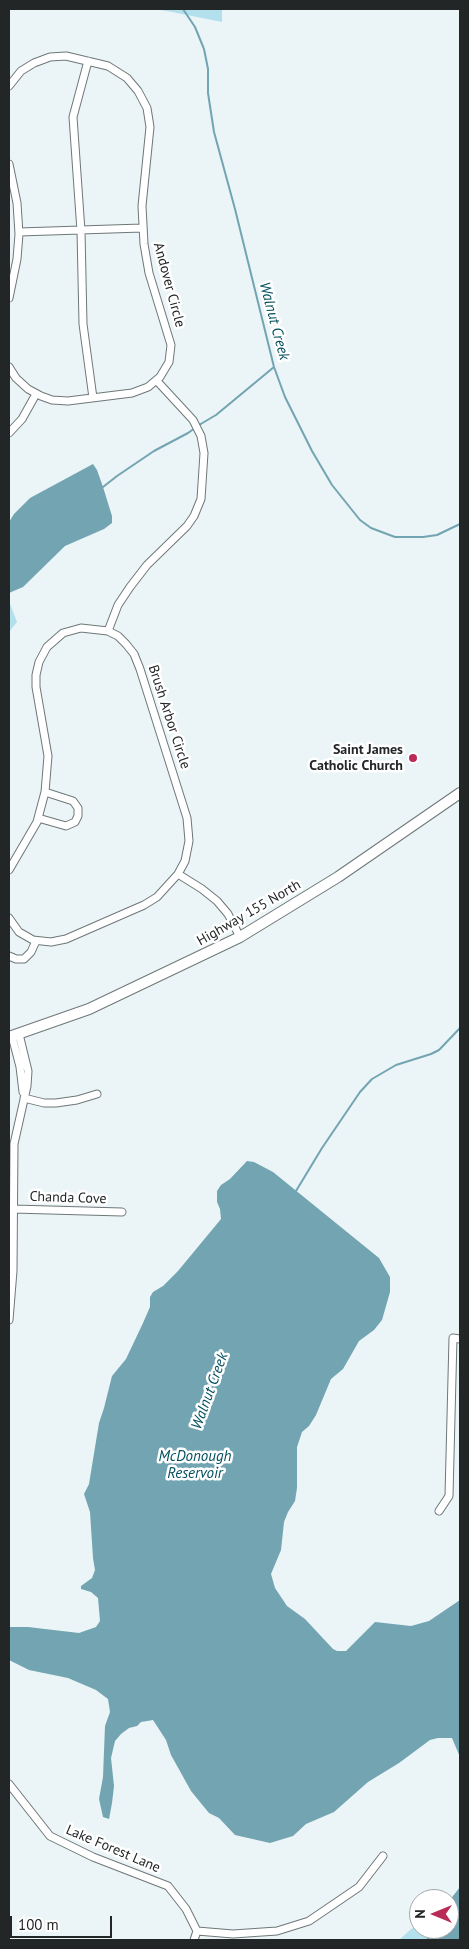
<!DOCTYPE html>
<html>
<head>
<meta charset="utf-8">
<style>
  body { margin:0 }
  #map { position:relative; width:469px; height:1949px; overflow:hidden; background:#ebf4f6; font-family:"PT Sans",sans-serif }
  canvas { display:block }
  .frame { position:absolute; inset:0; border:10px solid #232627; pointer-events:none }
  .north { position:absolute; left:409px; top:1889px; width:50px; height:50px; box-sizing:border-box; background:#fff; border:1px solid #a7a8a9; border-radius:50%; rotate:270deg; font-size:14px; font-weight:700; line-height:20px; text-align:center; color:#232627 }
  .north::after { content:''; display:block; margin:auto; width:18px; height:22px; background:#b92a57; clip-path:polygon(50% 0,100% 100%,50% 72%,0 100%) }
  .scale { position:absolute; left:10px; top:1916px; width:102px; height:22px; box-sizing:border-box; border:2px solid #232627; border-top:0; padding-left:6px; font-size:15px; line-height:18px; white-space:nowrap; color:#232627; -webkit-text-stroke:4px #fff; paint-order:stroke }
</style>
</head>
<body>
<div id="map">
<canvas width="469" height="1949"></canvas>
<div class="frame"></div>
<div class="north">N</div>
<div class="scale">100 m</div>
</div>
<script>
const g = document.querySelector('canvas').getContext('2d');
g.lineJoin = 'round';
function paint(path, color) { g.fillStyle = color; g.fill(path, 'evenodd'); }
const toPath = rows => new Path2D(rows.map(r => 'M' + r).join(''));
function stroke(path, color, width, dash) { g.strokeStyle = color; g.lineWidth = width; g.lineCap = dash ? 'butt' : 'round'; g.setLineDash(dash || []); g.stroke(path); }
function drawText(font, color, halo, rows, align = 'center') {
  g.font = font + ' "PT Sans",sans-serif'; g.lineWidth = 5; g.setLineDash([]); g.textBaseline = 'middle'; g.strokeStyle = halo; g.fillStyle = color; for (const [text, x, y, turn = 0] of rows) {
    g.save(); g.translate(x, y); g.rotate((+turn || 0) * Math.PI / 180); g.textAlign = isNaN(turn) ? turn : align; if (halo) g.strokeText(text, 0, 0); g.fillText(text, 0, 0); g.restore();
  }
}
const green = toPath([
  [155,9,222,9,222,22,172,12],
  [9,601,17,622,9,632],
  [419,1922,419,1929,431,1929,429,1940,399,1940]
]);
const water = toPath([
  [93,464,97,470,103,487,112,516,112,523,104,529,65,546,23,587,9,593,9,522,14,514,30,498],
  [247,1161,254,1162,273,1172,379,1258,390,1277,390,1292,382,1320,374,1330,359,1341,343,1369,331,1379,316,1415,309,1426,302,1432,297,1447,297,1488,295,1501,288,1512,284,1522,281,1550,271,1574,275,1588,287,1606,305,1619,333,1649,337,1651,346,1651,375,1622,411,1626,429,1621,460,1600,460,1757,452,1738,438,1738,430,1740,399,1763,368,1782,334,1812,306,1824,293,1836,270,1843,235,1835,219,1818,209,1813,191,1791,171,1755,166,1740,153,1720,141,1722,137,1726,129,1728,121,1734,115,1741,111,1758,114,1786,112,1803,109,1819,103,1817,99,1799,103,1777,105,1726,110,1712,108,1699,96,1690,68,1678,29,1670,9,1660,9,1627,28,1627,79,1633,96,1627,100,1621,98,1598,91,1592,81,1589,81,1586,92,1578,95,1570,93,1558,90,1512,84,1494,89,1484,99,1423,104,1408,112,1376,126,1359,143,1323,150,1307,150,1297,153,1292,163,1286,178,1271,221,1219,220,1209,217,1202,217,1191,221,1185,230,1179],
  [460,1887,460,1940,426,1940,433,1929,449,1929,449,1901]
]);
const stream = toPath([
  [183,9,195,27,204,49,208,69,208,93,214,132,235,209,274,367,285,397,312,451,332,485,360,520,371,528,395,537,423,537,437,535,460,524],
  [199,425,216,415,274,367],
  [103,487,117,476,154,451,188,433,195,428],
  [296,1191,322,1148,360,1092,372,1079,396,1065,431,1054,439,1050,460,1028]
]);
const street = toPath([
  [88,61,73,117,81,231,83,324,93,398],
  [9,86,21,71,34,63,50,57,66,56,108,66,127,78,138,91,147,108,150,127,142,206,144,244,149,273,171,345,169,362,160,377,148,387,132,393,68,401,52,400,41,396,28,389,16,378,9,367],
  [9,164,17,203,19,234,17,259,9,298],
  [19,232,142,228],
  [9,433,22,419,36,394],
  [108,631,118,605,130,587,147,565,187,526,194,516,201,499,204,453,201,436,193,420,157,381],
  [38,818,66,826,75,822,78,816,78,808,73,801,45,792],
  [9,870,37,822,45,792,48,756,36,687,36,675,39,662,47,647,63,633,81,628,108,631,118,636,126,644,134,654,140,669,187,818,189,841,185,861,178,874,157,897,144,905,66,939,51,942,33,940,19,932,9,918],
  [178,874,202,889,217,901,228,914,240,937],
  [9,956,16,959,24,959,31,952,36,941],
  [12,1036,20,1067,23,1092],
  [24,1098,44,1103,56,1103,77,1100,97,1094],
  [13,1209,122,1212],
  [9,1320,13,1271,14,1144,27,1086,28,1071,19,1034],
  [439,1511,449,1496,453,1338,460,1339],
  [9,1784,50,1836,93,1857,168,1886,186,1909,197,1931,194,1940],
  [197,1931,233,1934,277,1931,309,1921,359,1887,383,1856]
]);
const secondary = toPath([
  [9,1037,89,1009,240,937,338,877,460,793]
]);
const markers = [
  [413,758,5,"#b92a57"]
];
const streetNames = [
  ["Andover Circle",169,285,75],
  ["Brush Arbor Circle",169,717,72],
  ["Highway 155 North",249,913,-30],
  ["Chanda Cove",68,1198,2],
  ["Lake Forest Lane",113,1849,23]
];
const poiNames = [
  ["Saint James",403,750],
  ["Catholic Church",403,766]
];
const waterNames = [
  ["Walnut Creek",274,321,75],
  ["Walnut Creek",210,1391,-70],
  ["McDonough",195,1457],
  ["Reservoir",195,1474]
];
paint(green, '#b3e0ed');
paint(water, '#72a4b2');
stroke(stream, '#72a4b2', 2);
stroke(street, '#6f7779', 9);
stroke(secondary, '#6f7779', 12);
stroke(street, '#fff', 7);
stroke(secondary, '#fff', 10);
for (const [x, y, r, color] of markers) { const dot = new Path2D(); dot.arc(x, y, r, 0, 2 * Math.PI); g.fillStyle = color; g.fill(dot); stroke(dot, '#fff', 2); }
drawText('14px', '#232627', '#fff', streetNames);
drawText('bold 14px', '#232627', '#fff', poiNames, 'right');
drawText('italic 15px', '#024f5e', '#fff', waterNames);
</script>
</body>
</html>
